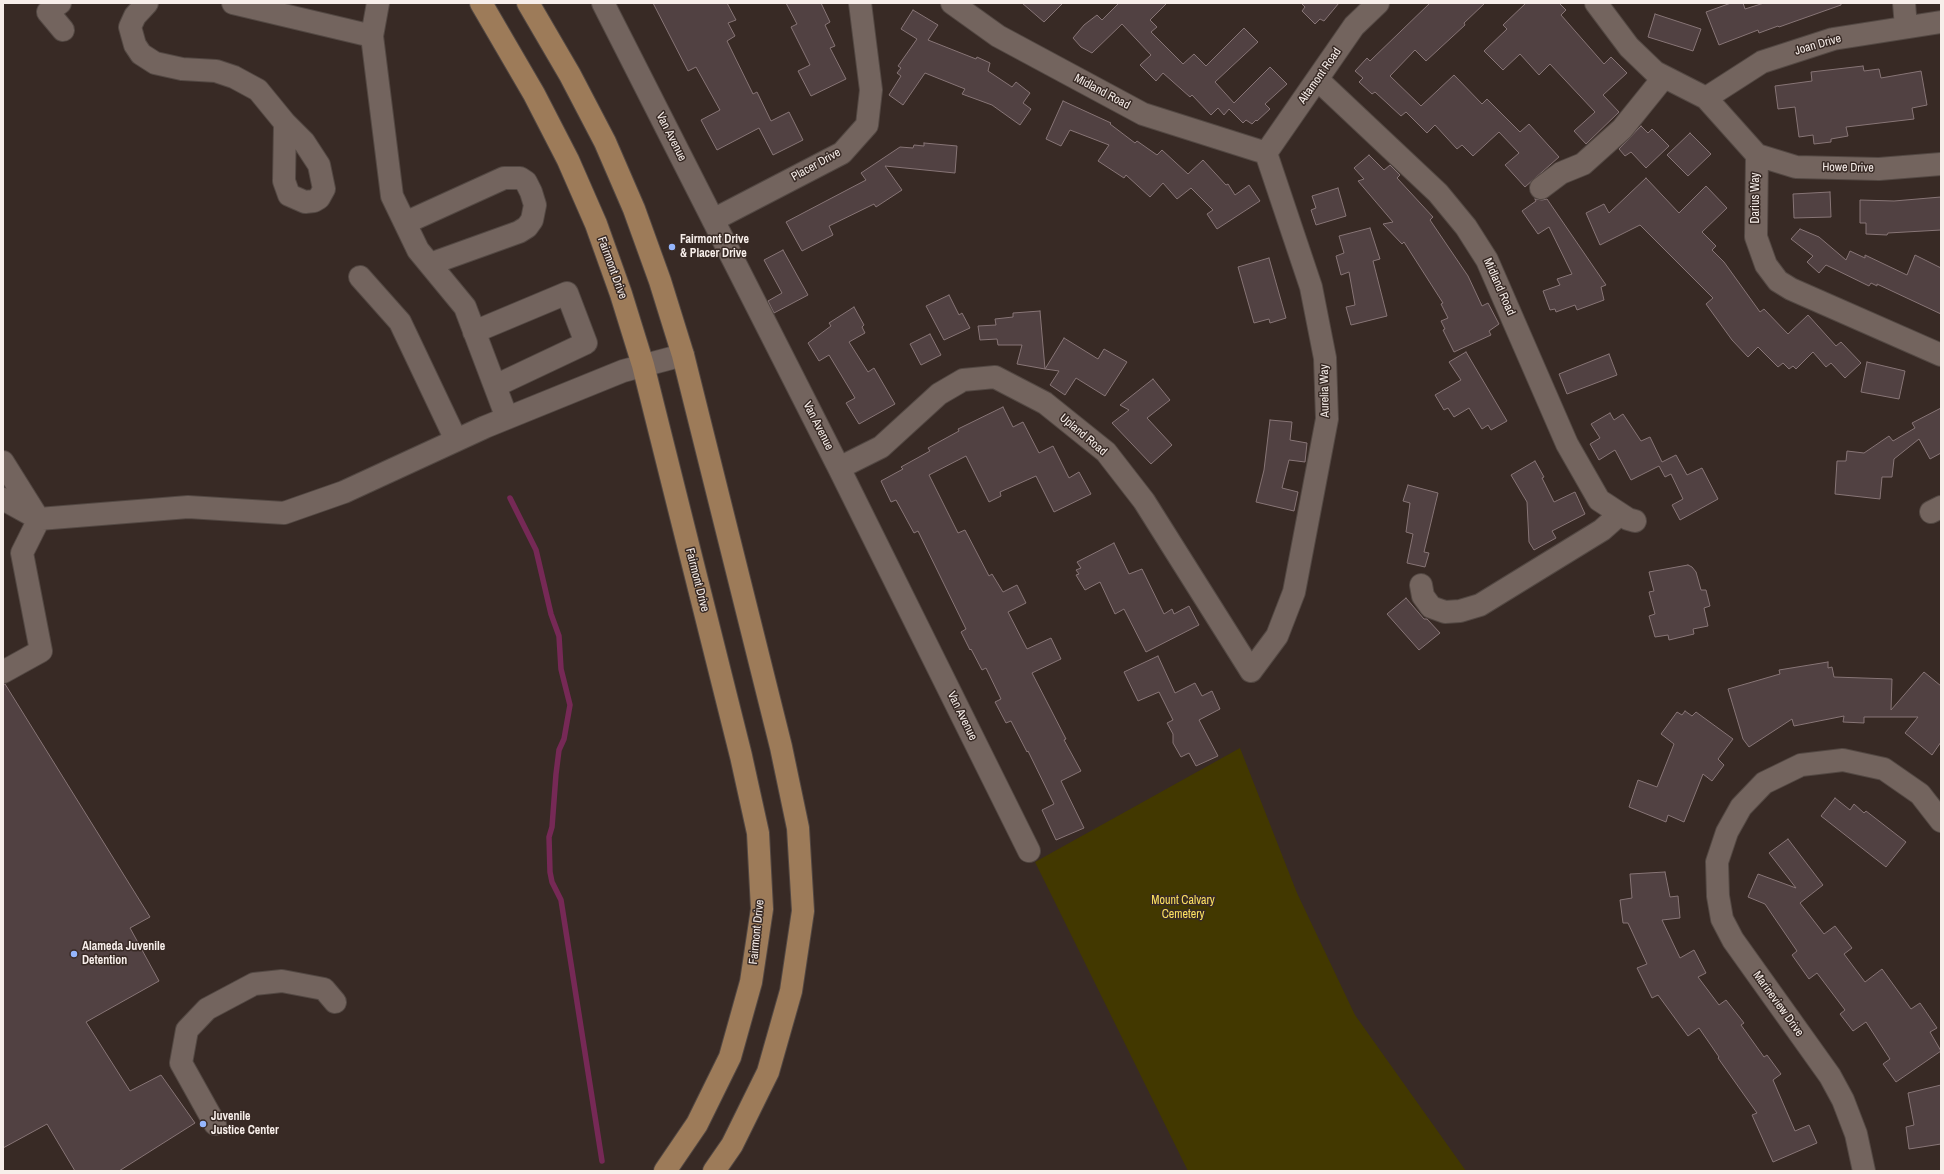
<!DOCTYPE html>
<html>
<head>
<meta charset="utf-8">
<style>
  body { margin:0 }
  #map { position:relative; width:1944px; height:1174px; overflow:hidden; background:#382a25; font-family:"Archivo Narrow",sans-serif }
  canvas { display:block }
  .frame { position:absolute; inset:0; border:4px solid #f7eeea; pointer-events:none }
</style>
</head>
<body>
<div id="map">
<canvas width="1944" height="1174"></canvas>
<div class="frame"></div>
</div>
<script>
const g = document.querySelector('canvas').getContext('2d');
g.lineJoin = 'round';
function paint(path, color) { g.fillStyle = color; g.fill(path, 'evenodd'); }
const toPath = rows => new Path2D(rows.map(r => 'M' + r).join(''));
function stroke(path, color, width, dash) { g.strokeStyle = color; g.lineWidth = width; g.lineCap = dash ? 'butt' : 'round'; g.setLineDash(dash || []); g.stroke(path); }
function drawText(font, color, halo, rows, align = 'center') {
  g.font = font + ' "Archivo Narrow",sans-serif'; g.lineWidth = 3; g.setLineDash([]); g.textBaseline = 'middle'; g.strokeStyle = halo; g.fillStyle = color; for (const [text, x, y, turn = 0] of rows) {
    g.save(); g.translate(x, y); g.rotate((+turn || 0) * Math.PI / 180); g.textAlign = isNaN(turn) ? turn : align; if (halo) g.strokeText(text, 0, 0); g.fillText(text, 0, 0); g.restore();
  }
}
const green = toPath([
  [1240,748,1297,893,1355,1015,1466,1171,1188,1171,1035,862]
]);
const stream = toPath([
  [510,498,536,550,551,614,559,636,561,669,570,705,564,739,559,750,556,774,552,827,549,837,550,872,552,882,561,900,602,1161]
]);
const building = toPath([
  [653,3,727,3,736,20,728,23,735,36,727,41,753,94,757,92,771,121,789,112,803,140,773,155,759,128,717,150,701,120,720,110,696,67,688,71,653,3],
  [786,3,821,3,830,22,825,25,835,46,830,48,846,79,811,96,798,71,810,65,791,27,797,24,786,3],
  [1022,3,1063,3,1044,22,1022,3],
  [1119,3,1167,3,1150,20,1157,27,1151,32,1183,64,1194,54,1206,66,1244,28,1258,42,1215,82,1234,103,1270,67,1287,84,1265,104,1270,109,1257,121,1256,120,1252,124,1246,120,1243,123,1229,109,1224,115,1218,108,1211,115,1192,95,1190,97,1163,73,1156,81,1140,65,1151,55,1122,24,1092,53,1081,47,1073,38,1084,25,1097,15,1102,20,1119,3],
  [1301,3,1339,3,1324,21,1320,19,1315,24,1302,11,1305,7,1301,3],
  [1430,3,1485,3,1464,23,1465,25,1426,61,1415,50,1390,76,1421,106,1454,75,1482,104,1487,99,1520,132,1529,124,1559,157,1525,187,1505,165,1519,153,1499,132,1473,156,1462,145,1457,149,1435,125,1427,133,1406,112,1401,116,1375,92,1372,94,1359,82,1363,78,1355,71,1367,58,1370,61,1430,3],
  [1526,3,1559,3,1566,10,1561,15,1604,64,1611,57,1627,73,1603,95,1619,112,1586,144,1574,131,1595,112,1550,64,1539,75,1520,54,1503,70,1484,51,1507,29,1503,25,1526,3],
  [1731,3,1743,3,1745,9,1764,3,1841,3,1841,5,1779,27,1778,26,1759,33,1758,30,1719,45,1706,12,1731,3],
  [913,10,938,25,928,40,976,59,977,57,990,63,988,71,1012,87,1016,82,1030,93,1023,103,1031,109,1020,125,992,105,962,94,965,89,925,73,903,105,889,95,901,76,897,73,901,68,898,66,917,39,901,29,913,10],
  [1655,14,1701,29,1693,51,1648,37,1655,14],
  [1863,66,1864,71,1879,69,1881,78,1921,71,1927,105,1912,108,1914,119,1846,127,1848,136,1831,139,1831,142,1814,144,1813,135,1799,137,1795,107,1778,109,1775,86,1812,81,1811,72,1863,66],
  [1063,101,1111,123,1110,124,1135,143,1137,141,1157,155,1162,150,1188,174,1203,160,1226,185,1228,184,1235,195,1249,185,1260,201,1217,229,1207,214,1213,210,1191,188,1177,199,1163,183,1150,197,1126,175,1124,178,1098,161,1109,145,1070,130,1061,146,1046,139,1063,101],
  [1641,126,1648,133,1652,129,1669,146,1646,168,1631,152,1625,156,1619,149,1641,126],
  [1690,133,1711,154,1688,176,1667,155,1690,133],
  [924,143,957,146,955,173,885,166,902,190,876,207,874,204,829,226,833,235,802,251,786,222,866,180,861,173,900,147,913,148,914,145,924,146,924,143],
  [1369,155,1384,170,1390,165,1400,175,1397,178,1433,217,1430,220,1468,276,1482,306,1488,303,1499,324,1489,331,1491,335,1454,352,1443,330,1445,329,1441,321,1448,318,1441,304,1443,303,1404,242,1402,244,1383,224,1393,222,1358,181,1364,179,1354,168,1369,155],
  [1646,178,1679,213,1706,186,1727,208,1702,232,1716,246,1712,250,1724,262,1760,312,1764,309,1788,334,1808,315,1836,346,1841,342,1861,363,1845,378,1831,363,1826,367,1813,352,1796,369,1793,366,1789,369,1783,363,1778,367,1758,347,1748,357,1732,340,1706,304,1713,298,1640,225,1600,245,1586,213,1604,204,1609,213,1646,178],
  [1338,188,1346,216,1316,225,1311,210,1316,208,1312,196,1338,188],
  [1830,192,1831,217,1794,218,1793,194,1830,192],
  [1941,197,1941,230,1888,233,1887,235,1866,234,1866,223,1860,223,1860,200,1894,201,1941,197],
  [1535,199,1542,200,1547,199,1606,285,1601,287,1604,300,1577,310,1575,305,1556,312,1555,309,1550,310,1543,291,1560,285,1557,279,1572,274,1549,227,1538,234,1522,211,1536,201,1535,199],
  [1370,228,1380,259,1373,261,1387,316,1351,325,1346,307,1355,305,1349,272,1341,275,1336,256,1344,253,1339,236,1370,228],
  [1800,229,1819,237,1846,260,1850,251,1865,258,1865,255,1907,275,1915,255,1941,268,1941,314,1877,284,1877,286,1871,283,1869,286,1826,265,1819,273,1807,262,1813,256,1791,239,1800,229],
  [783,250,808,295,774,313,768,301,782,293,764,260,783,250],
  [1269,258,1286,318,1270,323,1269,319,1254,323,1238,267,1269,258],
  [949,295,959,315,962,313,970,328,944,340,926,306,949,295],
  [854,307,864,325,862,327,865,333,849,342,868,372,874,368,895,404,859,424,846,403,855,398,829,355,819,361,808,343,831,326,829,323,854,307],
  [1040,311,1045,369,1017,364,1022,345,998,345,997,339,980,340,978,326,996,325,995,319,1013,317,1013,313,1040,311],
  [930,334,941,355,921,365,910,344,930,334],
  [1064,338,1098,359,1104,349,1127,362,1105,396,1076,378,1065,395,1050,385,1059,371,1045,369,1064,338],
  [1466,352,1507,421,1491,430,1488,425,1482,429,1469,408,1454,417,1448,408,1444,410,1435,395,1461,380,1449,362,1466,352],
  [1609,354,1617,375,1567,394,1559,374,1609,354],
  [1867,362,1905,371,1899,399,1861,392,1867,362],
  [1153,379,1170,400,1147,418,1172,445,1151,464,1112,423,1129,410,1120,405,1153,379],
  [1003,407,1013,427,1023,422,1039,453,1053,446,1069,478,1079,472,1091,494,1054,512,1036,476,1000,492,1001,496,989,502,966,456,929,475,958,533,965,530,989,576,992,574,1003,592,1017,585,1026,603,1008,612,1027,649,1051,638,1061,659,1032,673,1066,739,1064,740,1081,771,1061,781,1084,828,1056,840,1042,810,1054,804,1028,751,1027,752,1011,721,1006,723,995,702,1001,699,986,668,982,670,971,649,970,650,961,632,966,629,918,531,914,533,896,500,891,502,881,481,903,469,901,467,930,451,928,448,959,431,958,429,1003,407],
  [1941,408,1941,453,1930,459,1919,439,1894,459,1892,477,1882,477,1880,499,1835,494,1837,461,1846,461,1847,451,1864,453,1889,436,1893,441,1915,428,1912,423,1941,408],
  [1610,413,1614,420,1623,414,1641,441,1650,437,1662,462,1676,455,1687,475,1702,468,1718,499,1680,520,1672,505,1683,499,1671,474,1665,477,1659,466,1631,480,1615,450,1599,460,1590,444,1600,438,1591,424,1610,413],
  [1270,420,1292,422,1290,440,1307,443,1305,462,1289,460,1282,488,1298,492,1294,511,1256,502,1264,470,1270,420],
  [1535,461,1544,477,1542,478,1554,502,1575,492,1585,514,1552,531,1556,538,1534,550,1529,542,1527,502,1511,475,1535,461],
  [1408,485,1438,493,1424,552,1429,553,1425,567,1407,563,1413,534,1406,532,1410,503,1403,501,1408,485],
  [1114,543,1129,574,1142,569,1164,614,1172,609,1174,614,1189,606,1199,625,1146,652,1124,609,1115,614,1100,582,1085,590,1076,575,1079,574,1076,570,1081,568,1077,562,1114,543],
  [1688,565,1692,567,1696,572,1701,590,1706,590,1710,606,1704,608,1708,626,1693,629,1694,634,1669,640,1668,635,1655,637,1649,616,1655,614,1649,592,1654,591,1649,572,1688,565],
  [1406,598,1424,619,1427,619,1440,633,1419,650,1387,614,1406,598],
  [1158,656,1175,693,1195,683,1202,696,1212,691,1220,709,1199,720,1218,756,1196,766,1189,753,1181,757,1173,743,1173,734,1167,723,1173,720,1159,692,1138,701,1124,672,1158,656],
  [1828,662,1828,668,1832,667,1834,677,1892,679,1891,710,1924,672,1941,686,1941,742,1932,755,1905,733,1918,717,1864,717,1864,723,1843,722,1844,716,1794,726,1792,719,1749,747,1743,739,1728,689,1780,674,1779,670,1828,662],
  [3,684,5,684,150,917,130,928,159,981,86,1022,130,1091,161,1075,195,1123,119,1171,75,1171,47,1124,3,1148,3,684],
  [1685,711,1692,716,1696,712,1733,739,1718,759,1724,765,1712,781,1703,774,1684,822,1668,815,1666,822,1629,807,1638,780,1657,787,1674,744,1661,734,1677,712,1682,715,1685,711],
  [1835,798,1850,810,1854,804,1864,813,1866,811,1906,842,1886,867,1821,816,1835,798],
  [1788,839,1823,885,1800,903,1824,934,1835,926,1852,948,1844,954,1865,982,1882,969,1911,1009,1920,1003,1937,1028,1930,1032,1941,1051,1896,1082,1883,1064,1890,1059,1866,1022,1853,1031,1840,1014,1845,1010,1817,973,1809,979,1792,955,1797,951,1765,904,1748,897,1758,874,1796,888,1769,853,1788,839],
  [1665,872,1670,897,1678,896,1680,918,1662,920,1680,958,1694,950,1706,973,1698,977,1719,1005,1726,1000,1744,1023,1741,1025,1764,1057,1767,1055,1781,1074,1773,1080,1795,1131,1809,1125,1817,1143,1773,1162,1752,1115,1757,1113,1718,1058,1719,1057,1699,1028,1688,1036,1658,995,1652,998,1637,968,1647,964,1628,923,1623,923,1620,900,1632,898,1630,874,1665,872],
  [1941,1085,1941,1144,1909,1149,1906,1127,1914,1125,1908,1093,1941,1085]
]);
const minor = toPath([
  [60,3,48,12,63,30],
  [147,3,135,16,130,27,135,45,141,54,155,63,182,69,216,71,234,77,258,90,285,123,304,142,319,165,324,189,319,198,314,201,305,202,289,195,284,181,285,123],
  [233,3,372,36],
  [378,3,372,36,392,196,418,250,465,307,507,418],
  [603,3,839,468,1029,851],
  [952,3,998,36,1143,114,1266,153],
  [1596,3,1629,47,1655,72,1706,98,1757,155,1756,237,1766,265,1778,281,1791,289,1941,355],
  [1904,3,1906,27],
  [1318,80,1438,193,1466,227,1487,260,1567,444,1599,500,1628,519,1635,521],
  [1706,98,1762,62,1833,39,1941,22],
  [1266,153,1354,26,1378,3],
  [1757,155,1796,167,1879,169,1941,164],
  [1541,188,1561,173,1583,164,1622,129,1664,77],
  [713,220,842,153,867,125,871,90,860,3],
  [405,223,504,178,520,178,526,182,531,192,535,205,532,220,527,227,519,232,430,264],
  [360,277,400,322,456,440],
  [474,332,567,293,586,343,495,386],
  [3,462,38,518],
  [839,468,881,447,939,394,963,380,995,377,1045,403,1106,452,1144,501,1251,671,1277,636,1294,592,1327,419,1325,358,1311,287,1266,153],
  [3,499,39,519,188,507,284,513,344,492,485,427,623,371,683,355],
  [1931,512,1941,507],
  [1421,585,1423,596,1431,607,1445,612,1460,611,1480,605,1602,530,1620,514],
  [3,672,41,651,22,553,39,519],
  [215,1124,181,1063,187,1030,207,1009,254,984,282,981,324,989,335,1002],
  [1864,1171,1856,1134,1843,1100,1830,1076,1733,940,1722,919,1718,896,1717,862,1727,832,1741,807,1764,783,1801,765,1843,760,1884,769,1920,794,1941,821]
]);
const major = toPath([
  [481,3,534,94,568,160,596,224,621,294,643,365,741,756,758,833,762,909,751,982,730,1057,697,1124,665,1171],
  [528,3,570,75,605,142,634,209,660,281,683,355,781,747,798,828,803,911,791,991,768,1072,732,1145,714,1171]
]);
const markers = [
  [672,247,4,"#95b6fd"],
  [74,954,4,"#95b6fd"],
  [203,1124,4,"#95b6fd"]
];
const streetNames = [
  ["Joan Drive",1818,45,-16],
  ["Altamont Road",1320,76,-55],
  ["Midland Road",1102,92,28],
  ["Van Avenue",671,137,63],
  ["Placer Drive",816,165,-29],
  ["Howe Drive",1848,168,1],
  ["Darius Way",1756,198,-90],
  ["Fairmont Drive",612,268,70],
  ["Midland Road",1499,287,66],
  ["Aurelia Way",1325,391,-91],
  ["Van Avenue",818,426,63],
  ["Upland Road",1083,435,40],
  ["Fairmont Drive",697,580,76],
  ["Van Avenue",962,716,64],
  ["Fairmont Drive",757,932,-84],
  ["Marineview Drive",1778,1004,54]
];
const poiNames = [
  ["Fairmont Drive",680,240],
  ["& Placer Drive",680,254],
  ["Alameda Juvenile",82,947],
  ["Detention",82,961],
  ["Juvenile",211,1117],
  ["Justice Center",211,1131]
];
const parkNames = [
  ["Mount Calvary",1183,901],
  ["Cemetery",1183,915]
];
paint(green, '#423800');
stroke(stream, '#762956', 5.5);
paint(building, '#514142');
stroke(building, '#877576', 1);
stroke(minor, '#534843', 24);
stroke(major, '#534843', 24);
stroke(minor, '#73645e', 22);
stroke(major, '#9d7b59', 22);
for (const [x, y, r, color] of markers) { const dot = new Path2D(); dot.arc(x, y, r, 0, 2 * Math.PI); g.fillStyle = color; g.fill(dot); stroke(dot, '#382a25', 1.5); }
drawText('12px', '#f7eeea', '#382a25', streetNames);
drawText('bold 12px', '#f7eeea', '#382a25', poiNames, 'left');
drawText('12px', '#fde160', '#382a25', parkNames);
</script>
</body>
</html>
